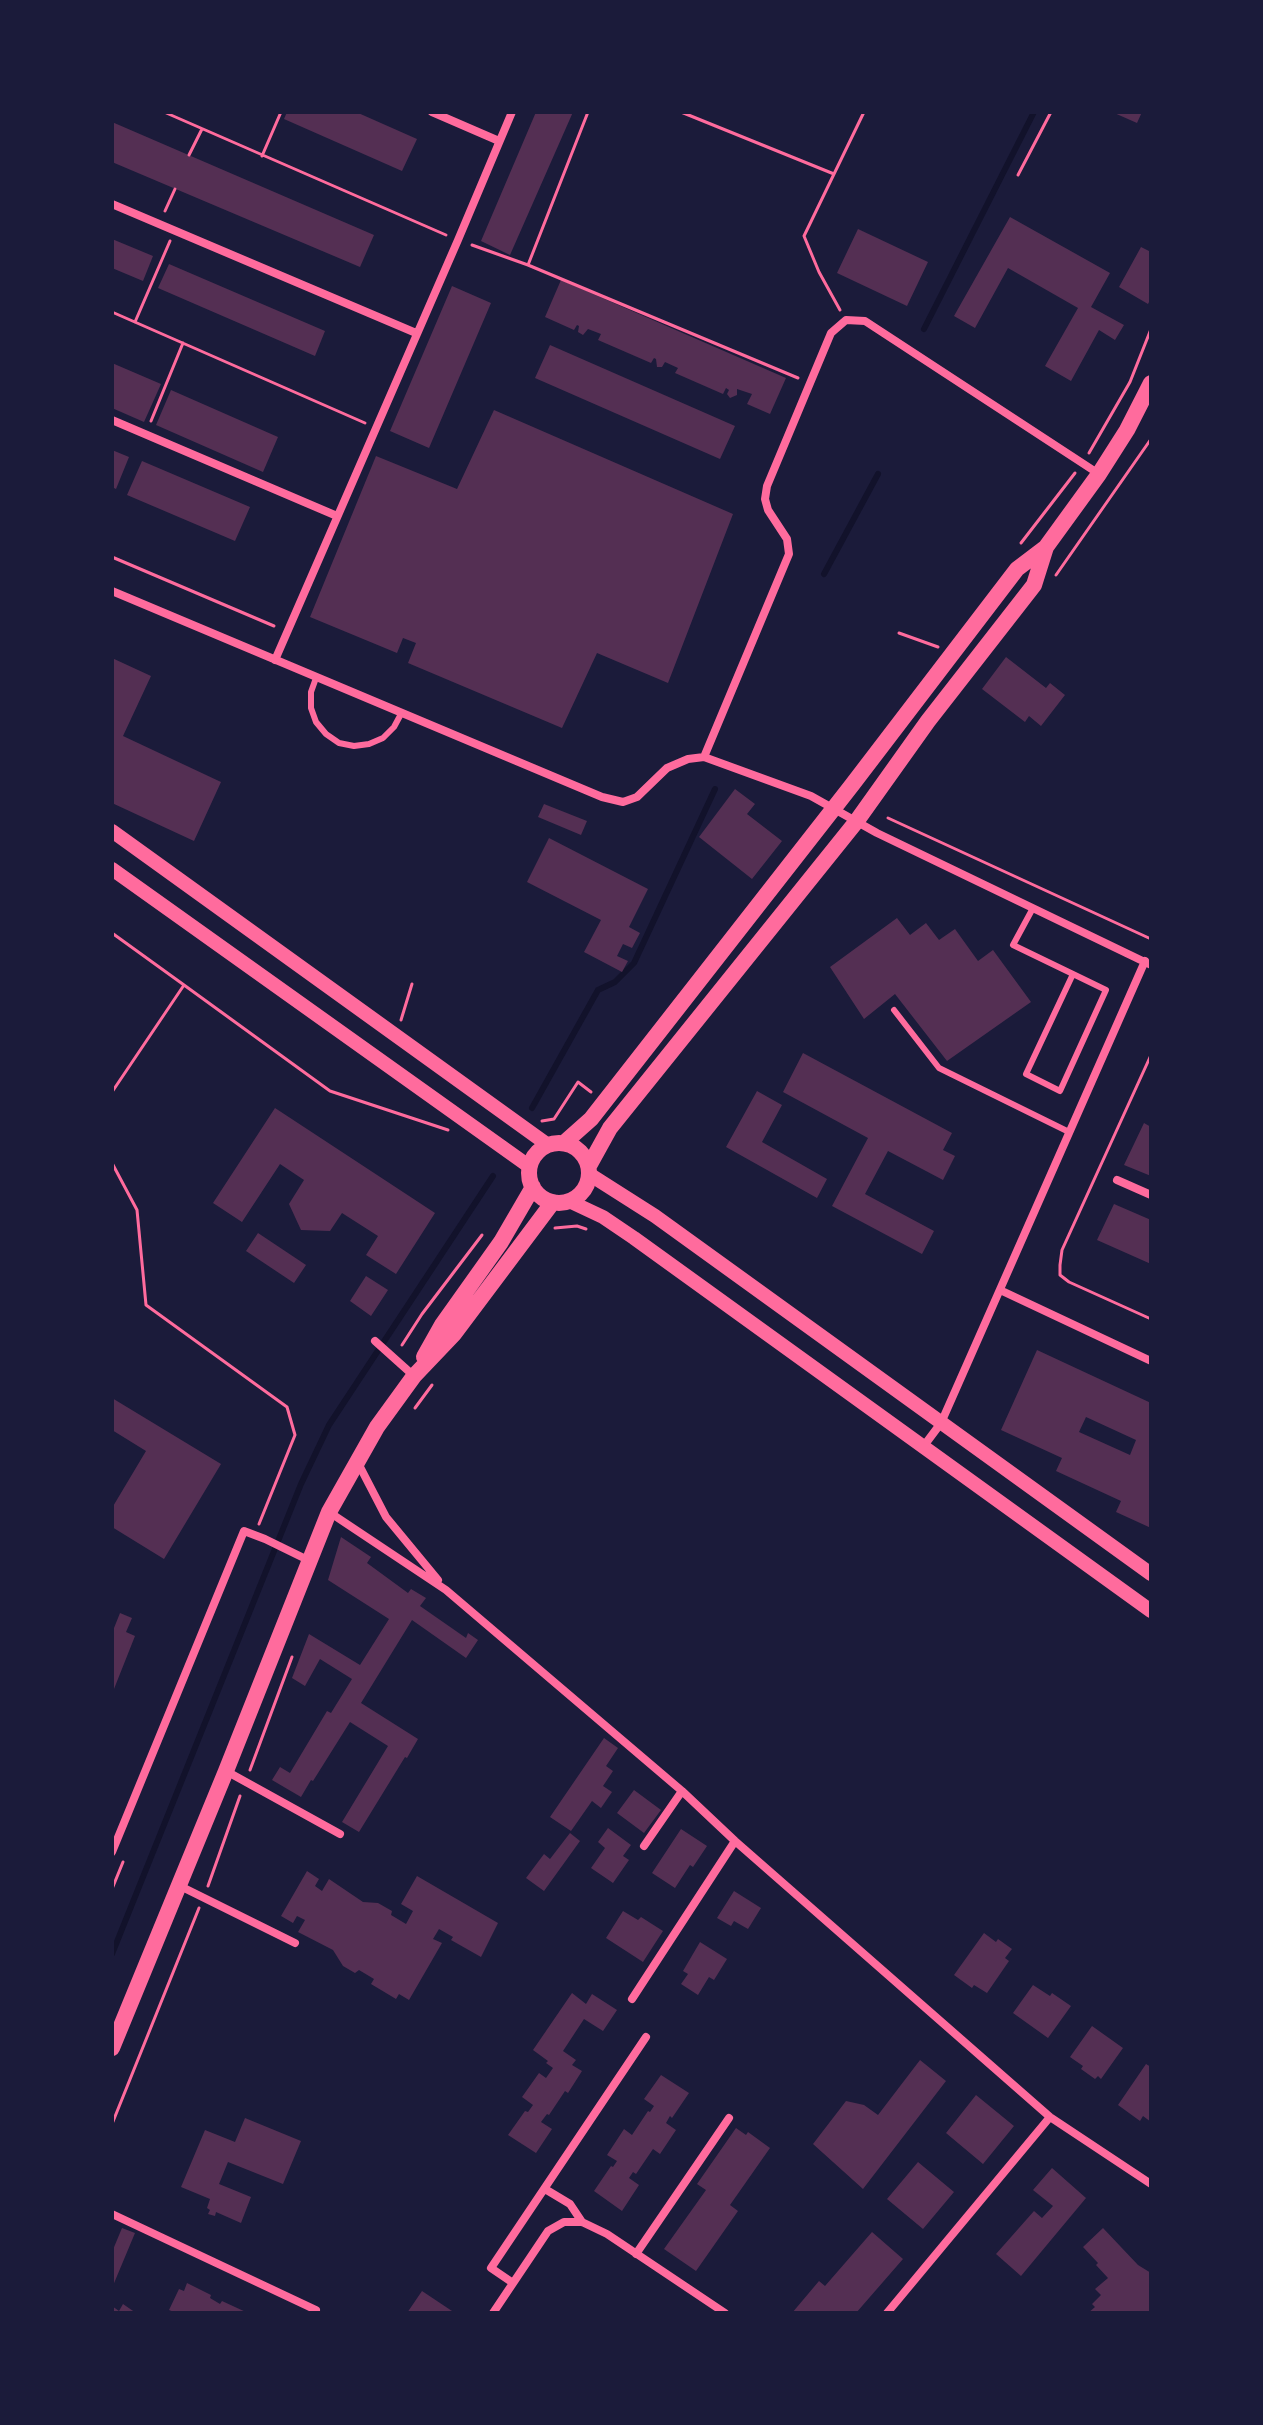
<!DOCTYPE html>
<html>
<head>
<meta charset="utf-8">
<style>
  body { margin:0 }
  #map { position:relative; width:1263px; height:2425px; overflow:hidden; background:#1b1b3a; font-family:"Noto Serif",serif }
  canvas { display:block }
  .frame { position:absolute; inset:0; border:114px solid #1b1b3a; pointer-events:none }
</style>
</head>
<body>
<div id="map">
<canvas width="1263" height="2425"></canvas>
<div class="frame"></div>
</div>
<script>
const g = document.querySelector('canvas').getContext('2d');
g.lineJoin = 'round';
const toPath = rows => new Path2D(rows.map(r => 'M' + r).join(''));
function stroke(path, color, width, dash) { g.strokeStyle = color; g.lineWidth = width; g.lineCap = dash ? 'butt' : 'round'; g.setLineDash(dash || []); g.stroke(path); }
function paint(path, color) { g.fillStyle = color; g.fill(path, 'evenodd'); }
const stream = toPath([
  [924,329,1034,112],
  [824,574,878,474],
  [532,1108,598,990,615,982,634,963,715,789],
  [112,1954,301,1484,329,1425,493,1176]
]);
const building = toPath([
  [287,112,356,112,417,139,402,171,284,119],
  [536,112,573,112,510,255,481,241],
  [1112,112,1142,112,1137,123],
  [112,122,374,235,360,267,112,162],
  [1010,217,1110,273,1091,307,1124,325,1115,340,1099,330,1071,381,1045,366,1078,308,1008,268,975,328,954,316],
  [858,229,928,262,907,306,837,273],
  [112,239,153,256,143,281,112,268],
  [1141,247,1151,252,1151,298,1148,304,1119,287],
  [169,264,325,331,315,356,158,288],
  [561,280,786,378,770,414,747,404,752,394,737,389,737,395,730,398,727,394,729,390,726,388,723,394,675,373,678,368,665,362,662,367,657,367,656,359,654,358,651,363,598,340,601,334,588,329,583,335,578,332,579,326,577,325,574,330,545,317],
  [452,286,491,303,429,448,390,431],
  [550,345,735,426,720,459,535,378],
  [112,363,161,384,144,422,112,408],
  [171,390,278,437,263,472,156,425],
  [494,410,733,514,668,683,597,653,562,728,408,663,416,643,403,638,397,653,310,617,376,456,457,489],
  [112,450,129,457,116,489,112,487],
  [142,461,250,507,235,541,127,495],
  [1006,657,1046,688,1050,683,1065,695,1041,726,1029,716,1025,722,982,689],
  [112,658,151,676,123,736,221,782,194,841,112,803],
  [735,789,755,804,747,814,782,841,752,879,699,837],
  [544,804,587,821,581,835,538,817],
  [549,838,648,889,629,927,640,933,632,948,623,944,617,956,628,961,622,972,584,952,601,920,527,882],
  [897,918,910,935,926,923,939,940,955,929,978,961,993,950,1031,1002,947,1061,895,994,864,1019,830,967],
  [803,1053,952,1133,943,1150,955,1156,943,1180,888,1151,865,1194,934,1231,922,1254,832,1206,868,1138,783,1092],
  [757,1091,782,1105,762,1142,827,1179,817,1198,726,1147],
  [275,1108,435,1213,396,1274,366,1255,378,1236,342,1213,330,1231,301,1230,289,1204,304,1180,280,1164,242,1222,213,1203],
  [1144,1123,1151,1127,1151,1176,1124,1165],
  [1114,1204,1151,1220,1151,1264,1097,1240],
  [258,1233,306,1265,294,1283,246,1251],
  [366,1276,388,1290,371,1316,350,1301],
  [1037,1350,1151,1403,1151,1528,1116,1512,1121,1501,1056,1471,1062,1458,1001,1430],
  [1086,1417,1136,1440,1130,1455,1079,1432],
  [112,1398,221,1464,164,1559,112,1527,112,1508,146,1451,112,1430],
  [341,1537,371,1557,367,1563,408,1593,411,1589,426,1598,420,1606,466,1638,468,1633,478,1640,466,1658,412,1620,361,1703,418,1739,407,1758,405,1757,359,1832,342,1822,388,1746,350,1722,313,1781,311,1780,301,1797,272,1780,280,1767,290,1773,327,1711,331,1713,352,1679,320,1659,305,1686,292,1678,309,1634,360,1665,389,1619,328,1580],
  [120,1613,132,1618,126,1632,135,1636,112,1694,112,1627,114,1628],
  [604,1738,618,1748,606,1766,613,1771,603,1786,612,1792,601,1808,592,1801,571,1831,550,1817],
  [634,1790,661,1810,644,1833,617,1813],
  [608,1828,631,1845,623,1856,629,1860,613,1883,591,1868,605,1848,598,1842],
  [681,1829,707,1846,693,1867,690,1865,675,1888,652,1873],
  [570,1833,580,1841,544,1891,526,1878,544,1854,550,1859],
  [307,1871,319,1879,315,1886,322,1891,329,1879,363,1902,378,1903,392,1911,391,1915,406,1924,413,1911,401,1904,417,1876,498,1923,481,1957,451,1940,453,1937,439,1929,433,1939,442,1943,409,2000,399,1994,396,1999,371,1984,374,1979,359,1970,355,1973,343,1966,333,1950,298,1932,305,1920,297,1916,293,1923,281,1916],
  [734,1891,761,1908,748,1929,734,1921,731,1926,717,1918],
  [623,1911,638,1920,641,1917,663,1931,643,1962,606,1938],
  [984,1933,996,1942,998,1939,1012,1949,1005,1958,1009,1961,987,1993,974,1985,972,1988,954,1975],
  [700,1942,727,1959,714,1980,709,1977,698,1995,681,1984,688,1974,683,1971],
  [1033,1985,1050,1996,1052,1993,1071,2006,1048,2038,1013,2013],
  [572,1993,586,2004,592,1994,617,2010,603,2031,584,2019,563,2051,576,2060,572,2065,582,2071,568,2093,565,2091,549,2115,547,2114,541,2122,552,2129,536,2153,508,2135,525,2111,528,2112,533,2105,522,2097,539,2073,546,2078,553,2068,546,2063,548,2061,533,2050],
  [1092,2026,1123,2048,1101,2079,1098,2076,1095,2079,1081,2069,1083,2066,1070,2057],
  [920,2060,946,2081,863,2189,813,2144,846,2101,864,2105,878,2115],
  [1146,2064,1151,2067,1151,2122,1143,2116,1140,2121,1118,2105],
  [661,2075,689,2093,672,2118,670,2116,666,2123,676,2130,660,2154,653,2149,636,2174,633,2172,629,2178,639,2185,622,2211,594,2191,611,2166,613,2167,617,2161,607,2155,624,2129,632,2135,648,2111,650,2112,654,2106,644,2099],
  [976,2095,1014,2126,983,2164,946,2133],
  [245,2118,301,2141,283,2184,228,2162,219,2184,251,2197,241,2223,216,2212,215,2216,208,2214,210,2210,207,2208,210,2199,181,2187,205,2130,235,2142],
  [736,2128,746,2135,748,2132,770,2148,730,2205,738,2211,696,2271,664,2249,706,2190,697,2184],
  [918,2162,954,2192,923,2229,887,2199],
  [1052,2168,1086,2198,1021,2276,996,2254,1034,2211,1042,2218,1053,2206,1033,2190],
  [122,2228,135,2233,112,2288,112,2252],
  [1103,2228,1138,2265,1151,2273,1151,2313,1088,2313,1095,2307,1092,2304,1101,2295,1095,2289,1108,2278,1096,2265,1098,2263,1083,2247],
  [872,2232,903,2259,856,2313,792,2313,819,2281,825,2286],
  [187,2283,211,2295,210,2298,220,2304,222,2301,248,2313,176,2313,169,2310,179,2289,184,2291],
  [422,2291,455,2313,407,2313],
  [123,2304,136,2313,112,2313,112,2306,119,2311]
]);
const path = toPath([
  [164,112,446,235],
  [681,112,834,174],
  [189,155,202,129],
  [262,156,281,112],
  [1018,175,1051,112],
  [165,211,175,189],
  [472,245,528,265,588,112],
  [528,265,798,378],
  [840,310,819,272,804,236,864,112],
  [112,312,365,423],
  [135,322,170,241],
  [151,421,183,343],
  [1089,453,1130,382,1151,329],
  [1021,543,1075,473],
  [112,557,274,626],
  [1056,575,1151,439],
  [899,633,938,647],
  [888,818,1151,939],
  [112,933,184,985,112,1092],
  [184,985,330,1091,448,1130],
  [401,1020,412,984],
  [1151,1055,1062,1250,1060,1265,1060,1275,1069,1282,1151,1319],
  [542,1121,554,1119,578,1082,591,1092],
  [112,1163,137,1210,146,1305,287,1407,295,1435,259,1524],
  [555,1228,577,1226,586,1229],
  [402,1345,422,1314,482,1235],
  [415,1408,432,1385],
  [250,1770,292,1657],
  [208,1886,240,1796],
  [112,1889,123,1862],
  [112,2124,199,1908]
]);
const service = toPath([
  [316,678,311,692,311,708,316,722,326,734,339,743,354,746,369,744,383,738,394,727,401,714],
  [1033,908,1013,945,1073,974,1026,1074,1060,1091,1106,990,1073,974],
  [894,1010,939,1068,1069,1132]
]);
const minor = toPath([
  [432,112,499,141],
  [112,204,416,333],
  [112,420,337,516],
  [112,591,602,797,623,802,637,797,667,768,688,759,704,757,811,796,877,833,1151,965],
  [275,660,458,240,512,112],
  [704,757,789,554,787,539,768,510,765,499,767,486,831,333,846,320,865,321,1099,474],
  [1117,1180,1151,1195],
  [1000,1290,1151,1361],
  [375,1341,414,1376],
  [923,1447,941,1423,1145,961],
  [358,1463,386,1517,438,1580],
  [329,1512,446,1590,682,1791,735,1841,1050,2117,1151,2184],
  [226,1771,340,1834],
  [644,1846,682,1791],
  [112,1852,244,1531,265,1539,310,1561],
  [178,1885,295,1943],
  [632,1999,735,1841],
  [545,2189,570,2204,582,2222],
  [112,2214,316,2310],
  [636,2254,729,2118],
  [513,2283,491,2268,646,2037],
  [493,2313,548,2231,564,2222,582,2222,607,2234,725,2313],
  [887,2313,1050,2117]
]);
const tertiary = toPath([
  [112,831,548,1145],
  [112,869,530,1167],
  [589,1174,655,1216,1151,1574],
  [569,1201,603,1217,634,1238,1151,1611]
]);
const secondary = toPath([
  [564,1143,591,1119,852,785,1017,569,1046,547,1099,474,1127,430,1151,383],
  '529 1173a30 30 0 1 1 60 0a30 30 0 1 1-60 0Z',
  [589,1166,610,1128,856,822,928,721,1034,585,1046,547],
  [424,1357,442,1325,501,1242,533,1187],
  [112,2048,226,1771,329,1512,377,1427,414,1376,454,1334,553,1202]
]);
stroke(stream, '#12122b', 6);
paint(building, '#542f53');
stroke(path, '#ff6b9d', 3);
stroke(service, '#ff6b9d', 6);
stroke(minor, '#ff6b9d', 8);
stroke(tertiary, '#ff6b9d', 14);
stroke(secondary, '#ff6b9d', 16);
</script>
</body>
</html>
